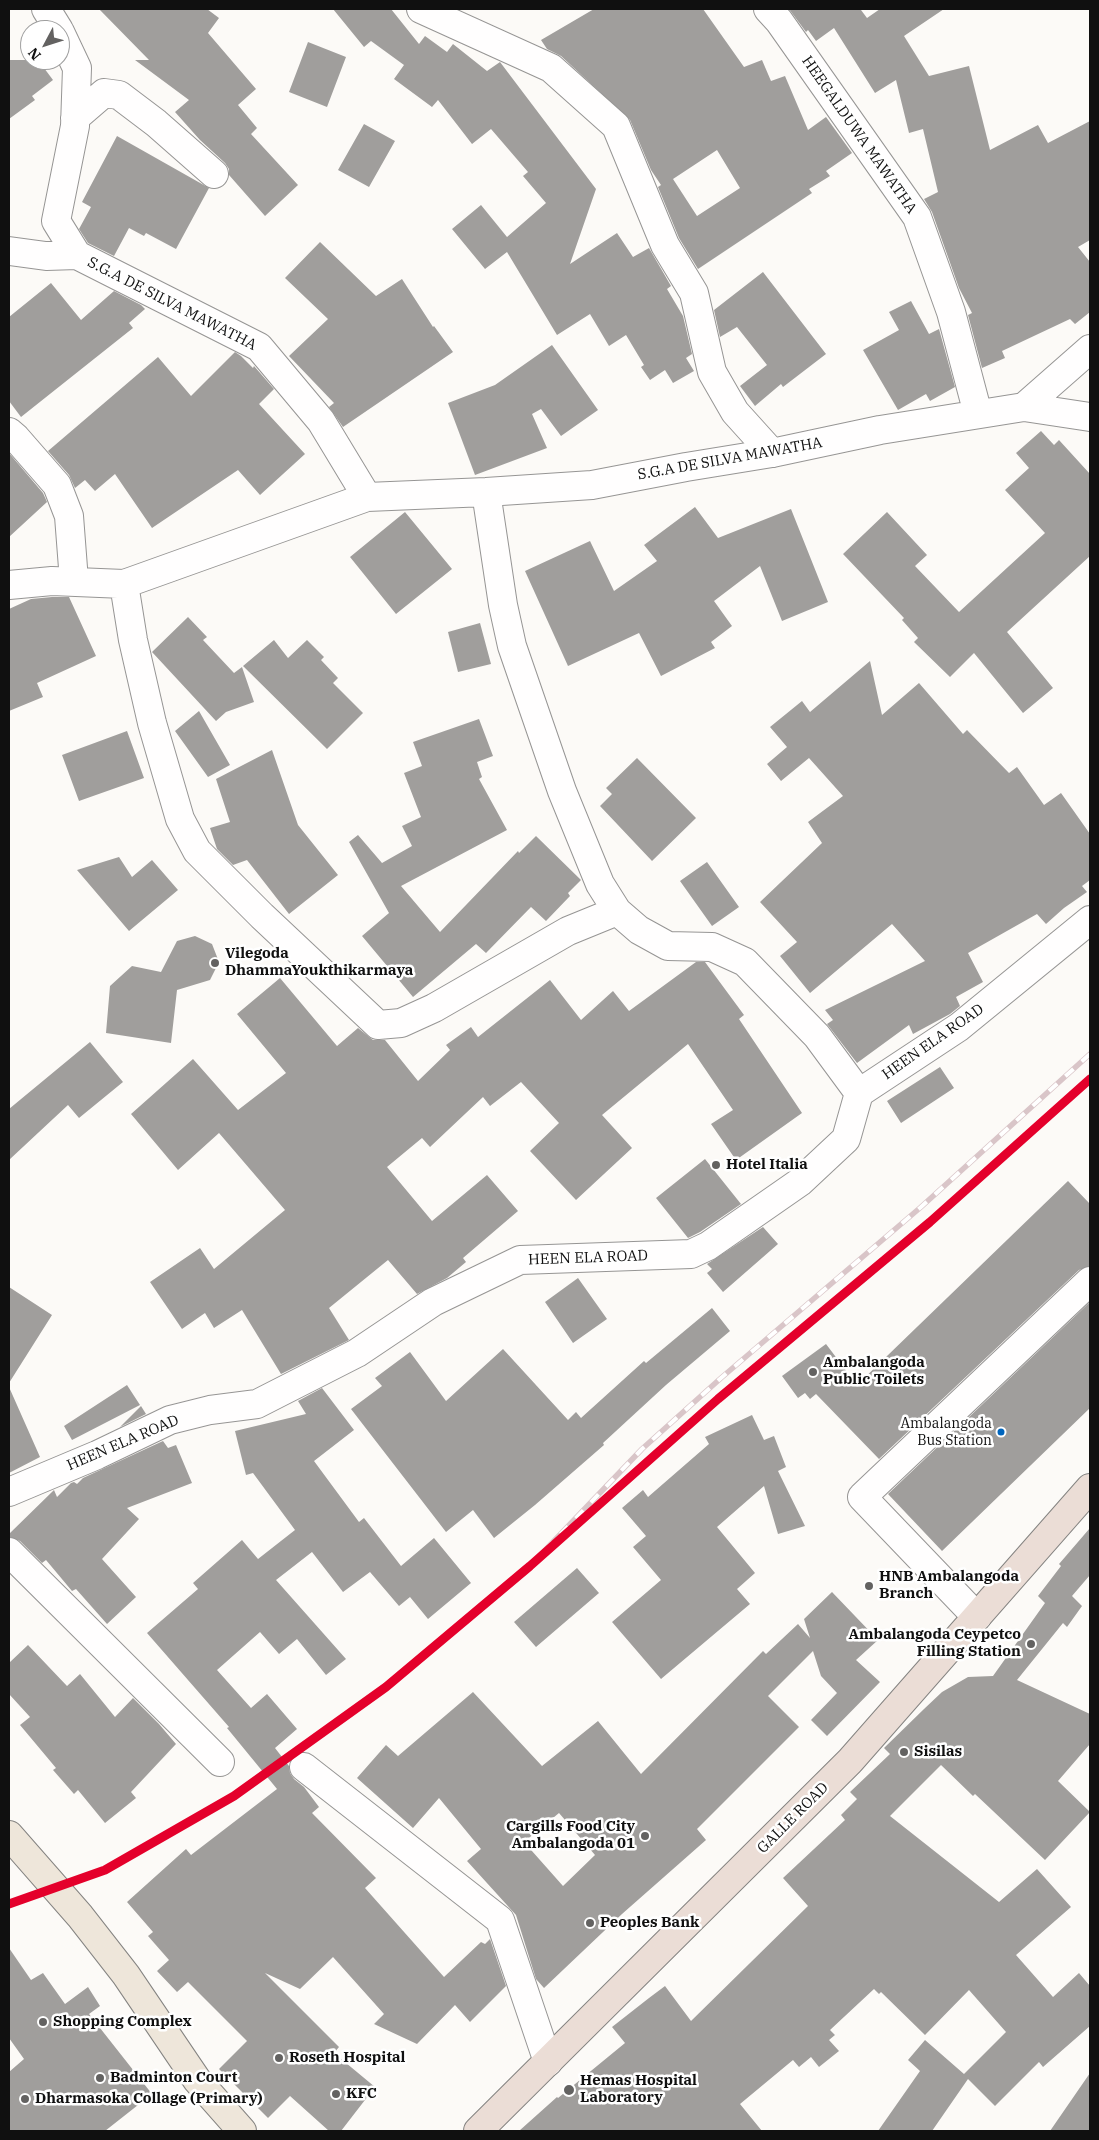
<!DOCTYPE html>
<html>
<head>
<meta charset="utf-8">
<style>
  body { margin:0 }
  #map { position:relative; width:1099px; height:2140px; overflow:hidden; background:#fcfaf7; font-family:"IBM Plex Serif",serif }
  canvas { display:block }
  .frame { position:absolute; inset:0; border:10px solid #101010; pointer-events:none }
  .north { position:absolute; left:20px; top:20px; width:50px; height:50px; box-sizing:border-box; background:#fff; border:1px solid #9f9f9f; border-radius:50%; rotate:230deg; font-size:14px; font-weight:700; line-height:20px; text-align:center; color:#101010 }
  .north::after { content:''; display:block; margin:auto; width:18px; height:22px; background:#636261; clip-path:polygon(50% 0,100% 100%,50% 72%,0 100%) }
</style>
</head>
<body>
<div id="map">
<canvas width="1099" height="2140"></canvas>
<div class="frame"></div>
<div class="north">N</div>
</div>
<script>
const g = document.querySelector('canvas').getContext('2d');
g.lineJoin = 'round';
function paint(path, color) { g.fillStyle = color; g.fill(path, 'evenodd'); }
const toPath = rows => new Path2D(rows.map(r => 'M' + r).join(''));
function stroke(path, color, width, dash) { g.strokeStyle = color; g.lineWidth = width; g.lineCap = dash ? 'butt' : 'round'; g.setLineDash(dash || []); g.stroke(path); }
function drawText(font, color, halo, rows, align = 'center') {
  g.font = font + ' "IBM Plex Serif",serif'; g.lineWidth = 5; g.setLineDash([]); g.textBaseline = 'middle'; g.strokeStyle = halo; g.fillStyle = color; for (const [text, x, y, turn = 0] of rows) {
    g.save(); g.translate(x, y); g.rotate((+turn || 0) * Math.PI / 180); g.textAlign = isNaN(turn) ? turn : align; if (halo) g.strokeText(text, 0, 0); g.fillText(text, 0, 0); g.restore();
  }
}
const building = toPath([
  [99,9,207,9,219,18,208,33,256,89,238,105,257,128,251,134,298,185,265,216,229,175,229,169,225,163,200,140,175,112,189,100,135,60,149,60],
  [333,9,391,9,419,44,425,36,447,52,453,44,487,71,500,62,596,189,570,264,617,233,633,257,649,248,671,286,667,289,683,316,692,354,686,358,694,371,673,383,665,370,650,380,641,367,644,365,626,335,609,346,590,314,557,335,507,252,485,269,452,229,481,205,507,237,546,203,523,176,528,172,491,129,472,144,438,100,432,107,394,79,404,65,371,41,364,47],
  [594,9,703,9,744,67,762,60,771,81,785,76,808,130,826,117,852,153,826,171,830,176,809,189,812,193,698,269,679,238,658,187,661,185,651,170,630,120,561,56,547,49,541,40],
  [717,150,740,188,697,216,673,179],
  [789,9,863,9,861,10,867,18,880,9,944,9,904,36,929,76,969,66,990,150,1038,125,1048,143,1090,121,1090,240,1078,247,1090,262,1090,312,1075,324,1070,319,1002,351,1005,358,982,368,968,315,972,313,959,288,932,212,924,199,938,192,923,129,909,133,896,80,875,93,834,28,816,41,808,30,806,32],
  [308,42,346,57,327,107,289,92],
  [9,60,38,60,53,80,32,96,35,100,9,119],
  [364,124,395,141,369,187,338,170],
  [117,136,209,188,176,249,146,233,144,236,129,228,114,256,88,243,79,229,91,207,82,202],
  [320,242,376,296,402,279,433,327,434,326,453,352,343,427,329,407,334,403,289,356,328,319,285,278],
  [763,272,826,354,783,387,781,384,755,406,740,386,767,365,737,327,720,337,714,310],
  [51,283,81,320,114,291,141,305,145,309,129,323,133,328,21,417,9,401,9,317],
  [911,301,929,334,939,329,955,387,930,401,926,394,898,410,863,350,899,330,889,312],
  [552,345,598,410,561,436,541,409,532,414,547,448,475,475,448,403,495,385],
  [235,352,241,356,253,368,254,366,274,389,259,404,305,454,260,495,238,470,152,528,115,474,95,491,85,480,75,488,69,475,48,451,158,357,191,396],
  [1041,431,1054,445,1059,440,1090,474,1090,556,1007,632,1053,688,1023,713,974,653,950,677,914,642,918,638,902,620,904,618,843,554,887,512,927,555,915,566,959,612,1045,533,1005,490,1029,468,1016,453],
  [9,453,43,493,47,502,9,537],
  [695,507,718,538,791,509,828,602,782,621,760,566,714,601,732,626,711,642,715,648,661,676,639,633,568,666,525,571,590,541,614,591,657,561,644,545],
  [405,512,452,569,396,614,350,557],
  [52,597,69,597,96,656,37,683,43,697,9,711,9,609,31,599],
  [188,617,207,637,203,640,234,673,242,667,254,702,226,712,216,721,152,652],
  [480,623,491,664,458,672,448,632],
  [274,640,288,658,307,640,324,657,321,660,338,678,333,683,363,713,327,749,243,666],
  [870,661,882,715,919,683,963,734,967,730,1009,773,1017,767,1044,805,1061,793,1090,834,1090,880,1082,886,1087,892,1064,908,1046,924,1037,914,968,953,983,982,956,997,960,1006,950,1014,913,1034,909,1025,857,1063,827,1024,833,1020,825,1010,925,961,892,924,810,993,780,956,797,942,760,902,822,843,808,822,843,796,809,758,781,781,767,764,787,747,770,727,802,701,810,712],
  [199,711,230,765,208,777,175,731],
  [479,719,493,756,477,762,482,777,479,779,507,830,401,886,440,932,518,851,519,853,536,836,581,880,568,893,570,896,546,921,531,907,486,953,476,944,413,997,362,936,389,913,349,842,358,835,382,863,412,846,402,826,421,817,404,773,422,766,413,742],
  [127,731,144,778,79,801,62,755],
  [272,750,298,825,338,875,289,914,247,860,233,865,217,849,210,828,230,822,216,779],
  [637,758,696,818,652,861,600,806,612,794,606,788],
  [119,857,132,877,152,860,178,890,129,931,77,870],
  [707,862,739,907,712,926,680,881],
  [195,936,212,944,219,962,210,980,177,990,171,1043,106,1033,110,986,132,966,161,972,177,941],
  [696,962,705,962,744,1015,739,1019,802,1113,736,1160,711,1124,733,1110,688,1044,602,1115,632,1148,576,1200,530,1151,559,1123,521,1082,490,1106,483,1097,430,1147,422,1138,387,1167,432,1221,487,1175,518,1211,463,1258,466,1262,447,1278,417,1294,388,1260,329,1308,349,1340,281,1374,242,1310,214,1328,205,1313,182,1329,150,1282,200,1248,214,1269,285,1210,219,1133,178,1170,131,1114,193,1059,238,1110,286,1073,237,1014,280,978,337,1046,358,1028,373,1040,385,1040,418,1081,450,1050,446,1045,471,1027,478,1037,550,980,581,1020,613,991,629,1011],
  [90,1042,123,1082,79,1118,68,1105,9,1160,9,1109],
  [940,1067,954,1088,901,1123,887,1101],
  [705,1159,741,1204,700,1232,688,1238,656,1198],
  [1068,1181,1090,1204,1090,1266,1079,1270,879,1459,816,1394,810,1399,805,1393,798,1398,782,1376,826,1344,857,1385],
  [763,1227,778,1244,723,1292,707,1273,712,1269,707,1264],
  [578,1278,607,1319,573,1343,545,1302],
  [9,1287,52,1315,9,1383],
  [1090,1302,1090,1408,942,1551,888,1494],
  [712,1308,730,1331,666,1385,603,1443,604,1445,535,1505,494,1538,473,1510,446,1532,351,1409,382,1386,375,1378,410,1352,446,1401,503,1349,568,1420,576,1412,581,1418,644,1361,646,1363],
  [127,1385,140,1405,72,1440,64,1426],
  [9,1387,40,1457,9,1473],
  [322,1388,354,1430,314,1461,359,1522,364,1518,401,1566,434,1538,471,1583,428,1619,410,1597,399,1606,370,1572,343,1592,312,1552,276,1580,346,1659,326,1675,297,1639,279,1654,260,1632,217,1670,251,1708,267,1694,297,1729,275,1748,289,1766,290,1773,294,1779,304,1787,319,1807,312,1813,376,1878,365,1888,444,1977,481,1942,485,1944,490,1939,506,1986,470,2022,455,2005,417,2044,374,2024,384,2014,333,1957,300,1989,265,1973,339,2047,334,2053,375,2087,341,2131,329,2131,290,2096,268,2118,219,2069,247,2041,188,1982,177,1992,157,1971,169,1960,148,1936,153,1932,127,1902,186,1849,191,1855,277,1789,227,1728,229,1727,147,1633,198,1589,193,1583,242,1540,258,1559,295,1530,253,1473,246,1475,235,1431,306,1414,298,1401],
  [141,1406,146,1414,120,1427],
  [752,1415,764,1440,774,1436,786,1467,778,1471,805,1526,778,1534,764,1486,717,1527,755,1573,737,1589,750,1604,661,1679,612,1622,661,1580,633,1547,646,1536,622,1508,643,1490,648,1497,709,1444,705,1437],
  [163,1441,168,1448,176,1445,192,1483,127,1508,139,1519,102,1559,136,1597,107,1624,76,1589,72,1591,46,1560,42,1563,20,1541,9,1537,9,1534,54,1490,57,1497,71,1483,74,1482,77,1484,83,1478],
  [1090,1528,1090,1575,1072,1596,1082,1606,1067,1627,1063,1623,1017,1680,1090,1714,1090,1744,1058,1781,1090,1812,1045,1860,975,1794,973,1796,941,1765,890,1816,999,1902,1037,1869,1071,1907,1016,1955,1053,1997,1079,1973,1090,1986,1090,2026,1043,2067,1039,2062,995,2106,968,2079,932,2131,878,2131,920,2071,908,2060,925,2040,964,2074,1006,2032,969,1990,925,2035,881,1992,879,1994,874,1989,830,2030,835,2035,829,2040,839,2051,819,2067,811,2057,799,2067,793,2060,740,2104,762,2131,519,2131,557,2097,558,2098,625,2043,612,2027,649,1998,665,1986,691,2021,808,1906,783,1878,845,1820,841,1815,857,1799,850,1792,890,1754,884,1748,924,1709,942,1692,968,1677,993,1676,1045,1603,1038,1596,1061,1566,1059,1564],
  [577,1568,599,1593,536,1647,514,1622],
  [832,1592,878,1640,856,1660,880,1682,827,1736,811,1720,837,1693,821,1676,813,1651,768,1696,799,1727,697,1829,706,1840,622,1914,544,1988,536,1979,516,1915,467,1861,481,1849,439,1798,413,1828,357,1778,386,1745,398,1756,473,1692,542,1766,598,1721,641,1774,763,1651,766,1654,798,1624,810,1638,804,1619],
  [559,1813,595,1855,563,1886,524,1842],
  [28,1645,67,1686,80,1674,115,1717,133,1698,159,1724,176,1744,131,1792,136,1798,105,1823,78,1790,74,1794,53,1770,56,1768,20,1725,30,1717,9,1694,9,1663],
  [9,1948,31,1980,43,1973,65,2004,88,1987,100,2006,89,2014,152,2094,105,2131,9,2131,9,2072,24,2059,9,2038],
  [1090,2073,1090,2131,1050,2131]
]);
const minor = toPath([
  [46,9,59,30],
  [421,9,551,68,616,126,665,245,694,293,712,372,735,412,772,453],
  [768,9,779,21,917,217,951,312,978,414],
  [60,32,77,68,75,126,56,221,77,255,259,347,321,421,367,497,486,492,592,485,686,467,772,453,880,430,1024,407,1090,417],
  [75,118,104,93,119,95,156,123,214,174],
  [9,251,46,256,77,255],
  [1024,407,1090,349],
  [9,432,16,438,57,485,69,516,74,581],
  [486,492,503,605,512,646,562,791,600,884,617,911,639,930,668,946,712,947,745,962,817,1036,859,1093],
  [124,584,133,640,152,723,180,819,197,851,262,916,378,1025,401,1023,434,1008,568,931,617,911],
  [9,585,52,581,124,584,367,497],
  [9,1492,97,1455,170,1420,210,1410,257,1404,357,1353,433,1302,520,1260,691,1254,708,1246,800,1182,846,1139,859,1093,959,1027,1090,920],
  [9,1552,220,1762],
  [977,1617,862,1497,1090,1281],
  [304,1767,500,1920,548,2062]
]);
const major = toPath([
  [9,1835,80,1916,126,1975,197,2080,242,2131]
]);
const highway = toPath([
  [478,2131,850,1761,1090,1488]
]);
const rail = toPath([
  [530,1566,642,1449,721,1378,921,1207,1090,1054]
]);
const rail1 = toPath([
  [9,1904,105,1870,234,1796,386,1687,530,1566,718,1399,930,1222,1090,1079]
]);
const markers = [
  [215,963,5,"#636261"],
  [716,1165,5,"#636261"],
  [813,1372,5,"#636261"],
  [1001,1432,4.5,"#0065bd"],
  [869,1586,5,"#636261"],
  [1031,1644,5,"#636261"],
  [904,1752,5,"#636261"],
  [645,1836,5,"#636261"],
  [590,1923,5,"#636261"],
  [43,2022,5,"#636261"],
  [279,2058,5,"#636261"],
  [100,2078,5,"#636261"],
  [569,2090,6,"#636261"],
  [336,2094,5,"#636261"],
  [25,2099,5,"#636261"]
];
const busNames = [
  ["Ambalangoda",992,1424],
  ["Bus Station",992,1441]
];
const streetNames = [
  ["HEEGALDUWA MAWATHA",859,135,55],
  ["S.G.A DE SILVA MAWATHA",172,304,27],
  ["S.G.A DE SILVA MAWATHA",730,459,-10],
  ["HEEN ELA ROAD",933,1042,-35],
  ["HEEN ELA ROAD",588,1258,-2],
  ["HEEN ELA ROAD",123,1443,-23],
  ["GALLE ROAD",793,1818,-45]
];
const poiNames = [
  ["Vilegoda",225,954],
  ["DhammaYoukthikarmaya",225,971],
  ["Hotel Italia",726,1165],
  ["Ambalangoda",823,1363],
  ["Public Toilets",823,1380],
  ["HNB Ambalangoda",879,1577],
  ["Branch",879,1594],
  ["Ambalangoda Ceypetco",1021,1635,"right"],
  ["Filling Station",1021,1652,"right"],
  ["Sisilas",914,1752],
  ["Cargills Food City",635,1827,"right"],
  ["Ambalangoda 01",635,1844,"right"],
  ["Peoples Bank",600,1923],
  ["Shopping Complex",53,2022],
  ["Roseth Hospital",289,2058],
  ["Badminton Court",110,2078],
  ["Hemas Hospital",580,2081],
  ["Laboratory",580,2098],
  ["KFC",346,2094],
  ["Dharmasoka Collage (Primary)",35,2099]
];
paint(building, '#a09e9c');
stroke(minor, '#969594', 30);
stroke(major, '#848381', 30);
stroke(highway, '#848381', 30);
stroke(minor, '#fffefe', 28);
stroke(major, '#eee6da', 28);
stroke(highway, '#ebddd6', 28);
stroke(rail, '#d9c5c8', 5.5);
stroke(rail, '#fff', 4, [11]);
stroke(rail1, '#e4002b', 9);
for (const [x, y, r, color] of markers) { const dot = new Path2D(); dot.arc(x, y, r, 0, 2 * Math.PI); g.fillStyle = color; g.fill(dot); stroke(dot, '#fff', 2); }
drawText('14px', '#101010', '#fff', busNames, 'right');
drawText('15px', '#101010', '#fff', streetNames);
drawText('bold 15px', '#101010', '#fff', poiNames, 'left');
</script>
</body>
</html>
